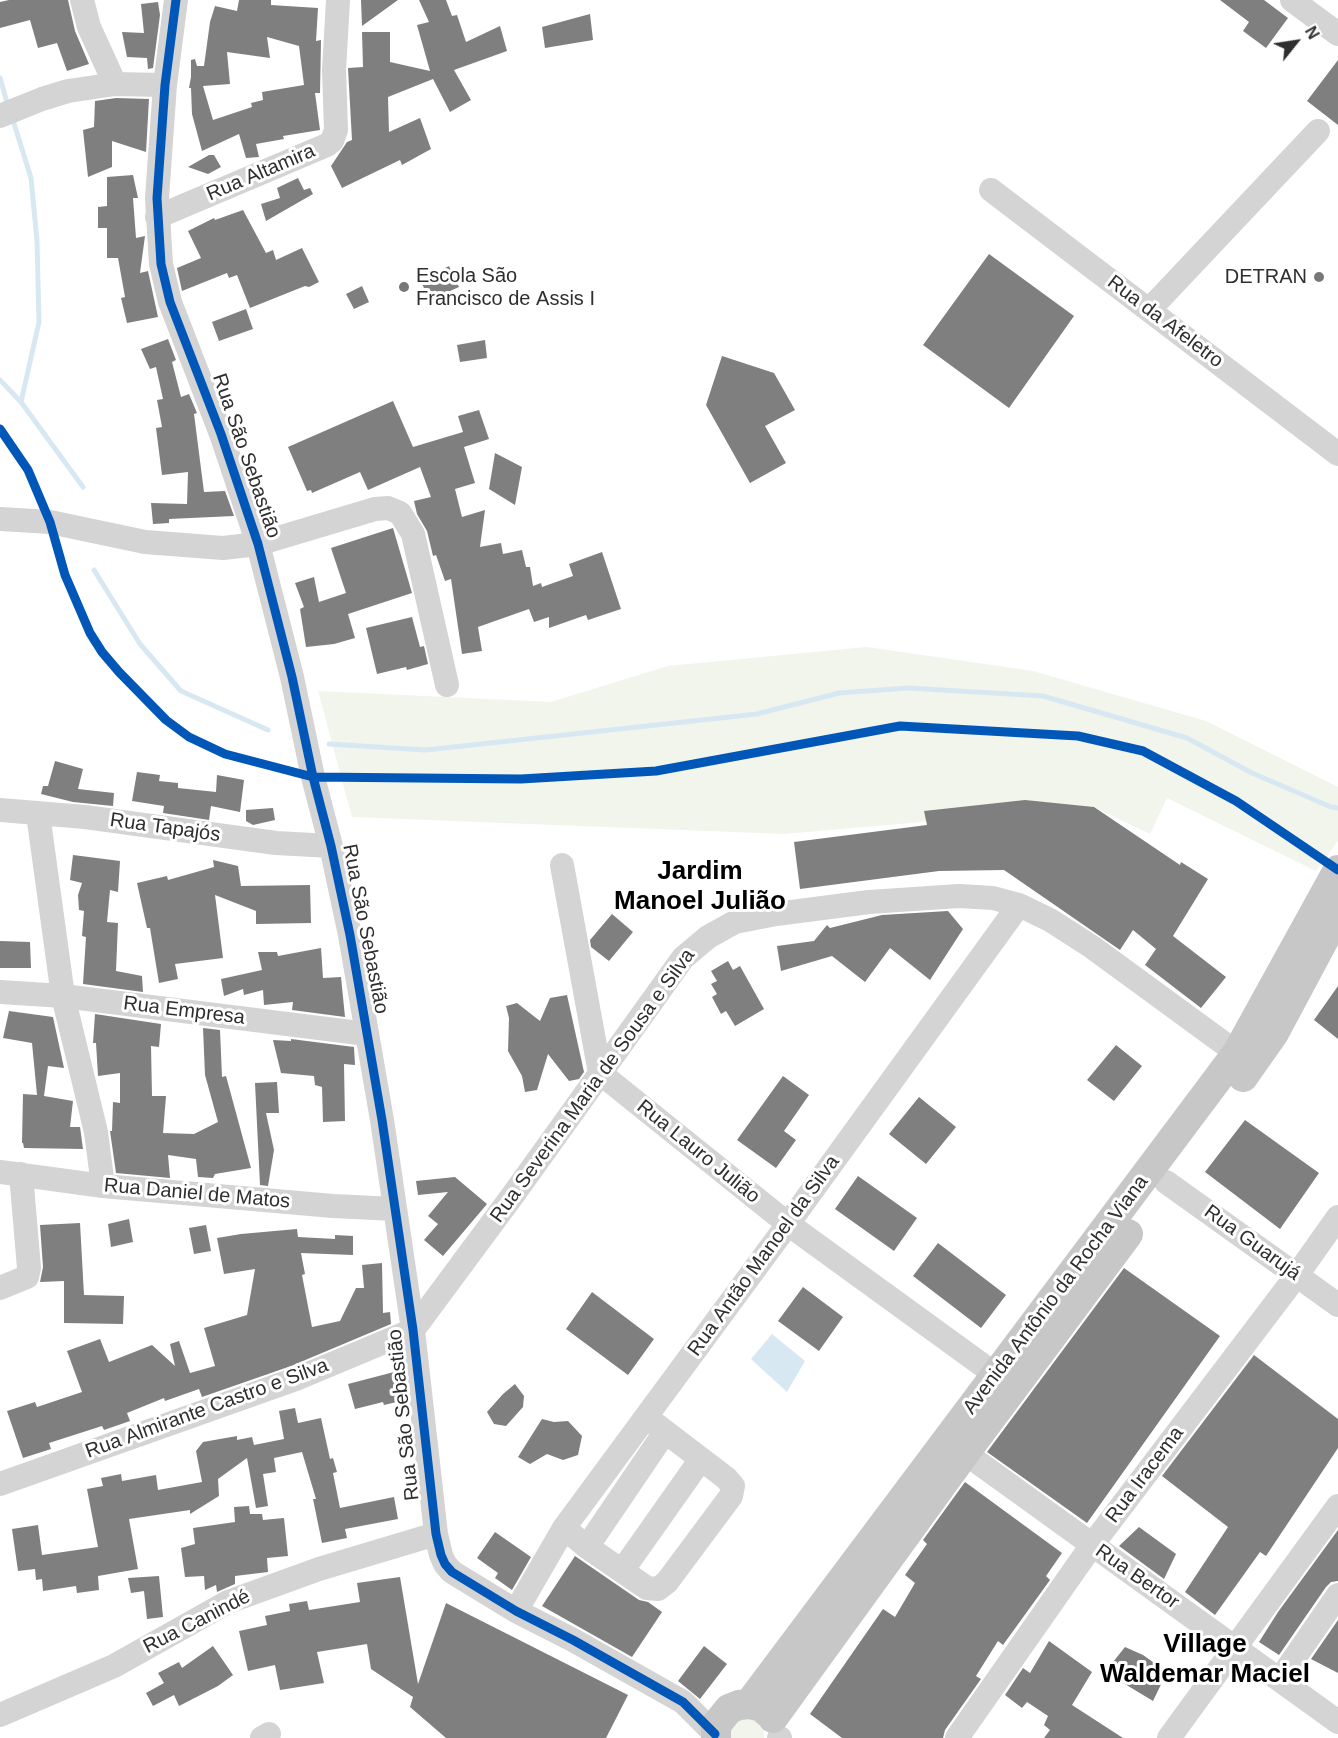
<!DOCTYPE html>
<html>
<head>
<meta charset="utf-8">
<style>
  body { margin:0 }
  #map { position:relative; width:1338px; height:1738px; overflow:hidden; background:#fff; font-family:Helvetica,sans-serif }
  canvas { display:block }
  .north { position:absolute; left:1266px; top:12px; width:60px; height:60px; -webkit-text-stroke:4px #fff; paint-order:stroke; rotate:60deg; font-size:16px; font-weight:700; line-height:24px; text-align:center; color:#2f2f2f }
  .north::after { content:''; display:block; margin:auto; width:21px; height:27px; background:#2f2f2f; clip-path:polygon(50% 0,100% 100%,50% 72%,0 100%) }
</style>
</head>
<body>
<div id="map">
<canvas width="1338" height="1738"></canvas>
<div class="north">N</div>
</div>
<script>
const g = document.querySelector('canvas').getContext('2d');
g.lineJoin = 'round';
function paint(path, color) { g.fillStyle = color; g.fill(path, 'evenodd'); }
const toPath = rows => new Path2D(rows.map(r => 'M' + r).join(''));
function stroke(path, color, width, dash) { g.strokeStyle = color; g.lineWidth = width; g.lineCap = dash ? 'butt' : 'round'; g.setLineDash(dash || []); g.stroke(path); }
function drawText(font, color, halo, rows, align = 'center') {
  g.font = font + ' Helvetica,sans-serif'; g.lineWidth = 6; g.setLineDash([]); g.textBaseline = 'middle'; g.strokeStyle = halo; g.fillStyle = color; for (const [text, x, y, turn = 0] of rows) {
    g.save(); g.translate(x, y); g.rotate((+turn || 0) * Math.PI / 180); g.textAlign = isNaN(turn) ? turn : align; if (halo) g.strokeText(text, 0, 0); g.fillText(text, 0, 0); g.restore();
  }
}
const green = toPath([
  [867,647,1033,671,1206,721,1338,787,1338,841,1316,871,1167,798,1150,834,1094,807,784,834,352,817,318,691,551,702,668,666],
  [736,1718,756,1718,764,1729,764,1738,726,1738]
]);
const water = toPath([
  [772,1334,805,1361,787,1392,751,1359]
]);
const stream = toPath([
  [0,78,8,106],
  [12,117,31,178,37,241,39,322,21,402],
  [0,380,21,402,83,487],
  [94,570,140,644,181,691,268,730],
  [329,744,426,750,757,714,839,693,908,688,1043,696,1187,738,1252,773,1331,807,1338,808]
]);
const building = toPath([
  [9,0,68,0,75,31,89,64,67,71,57,43,38,48,30,20,0,28,0,2],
  [239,0,271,0,271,5,318,8,316,41,321,40,320,93,315,93,320,130,283,136,284,139,256,144,259,157,246,158,239,134,202,151,192,114,191,88,189,88,191,77,191,60,195,59,197,66,204,66,210,22,215,6,237,11],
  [267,37,299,46,304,85,262,92,263,100,251,103,252,107,213,120,203,86,230,84,227,52,270,58],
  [361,0,398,0,362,26],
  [419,0,446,0,452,16,457,15,466,42,500,26,507,51,454,70,471,100,450,112,433,79,388,97,389,132,420,118,431,149,402,165,400,160,342,188,331,166,347,142,352,140,348,68,363,67,362,32,390,32,390,62,430,71,417,25,429,22],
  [1220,0,1264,0,1288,18,1266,48,1243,31,1249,22],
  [158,2,160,15,153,68,148,69,147,58,127,57,122,32,144,33,141,4],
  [590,14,593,40,545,48,542,27],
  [1338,60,1338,125,1307,101],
  [116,98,149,99,146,152,112,141,112,167,88,177,83,130,94,127,95,101],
  [209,155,214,155,221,167,208,174,188,167],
  [133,175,138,198,133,198,136,238,145,236,140,273,148,271,158,317,127,323,121,298,125,297,118,258,107,258,107,228,98,228,98,207,107,206,107,177],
  [298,178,304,190,310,188,313,194,266,221,261,204,280,198,277,188],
  [243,210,266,253,273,250,276,260,302,248,319,282,309,287,305,286,250,308,237,275,229,278,227,273,182,291,177,268,201,258,188,231,214,218,215,220],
  [989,254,1074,316,1009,408,923,345],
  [449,266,459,287,430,300,420,280],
  [362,286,369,302,354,309,346,294],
  [246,309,253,329,219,341,212,322],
  [168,339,176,360,172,362,181,397,189,394,197,413,194,414,204,492,225,491,234,516,169,519,169,523,153,524,151,503,187,504,188,472,162,475,156,428,162,427,157,400,163,399,156,367,150,369,141,349],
  [485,340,487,358,460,362,457,345],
  [722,356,774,373,795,410,765,426,786,463,750,483,706,405],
  [393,401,413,447,463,432,458,416,479,410,489,439,464,447,475,483,455,489,462,517,485,510,480,547,501,543,503,554,522,550,526,567,530,567,533,586,541,583,542,587,573,576,569,564,602,552,621,609,588,620,586,615,549,628,549,617,534,622,529,609,478,627,482,651,462,654,451,579,445,581,436,555,433,556,427,531,417,514,414,501,431,497,420,467,368,490,360,472,312,493,311,490,307,491,288,447],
  [495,453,522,467,515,505,489,489],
  [393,528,412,593,348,614,355,638,334,644,306,647,300,609,304,607,295,583,314,577,319,602,346,593,331,548],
  [412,617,420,647,424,646,428,664,407,670,406,667,377,674,366,628],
  [55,761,83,769,78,789,114,793,113,806,73,802,41,794,43,786,48,786],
  [137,772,160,775,159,781,178,783,178,788,216,792,217,775,244,780,240,812,211,806,209,820,163,813,164,806,132,801],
  [1025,800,1094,807,1180,865,1181,862,1208,879,1173,936,1226,977,1201,1008,1145,965,1156,949,1133,930,1120,950,1004,870,939,871,800,889,794,842,927,825,924,811],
  [273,808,275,820,253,825,246,821,246,810],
  [73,855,120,861,118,892,110,890,107,922,118,923,116,971,142,976,143,992,83,984,86,937,82,936,84,911,79,910,78,895,82,883,70,880],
  [213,860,238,866,241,886,310,885,311,923,256,924,256,911,215,895,223,958,175,964,178,979,159,983,150,928,147,928,137,883,167,876,168,880,214,867],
  [948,911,963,929,930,980,890,948,865,982,832,956,781,971,777,946,814,941,827,925,830,928,882,915],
  [612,914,633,932,609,961,591,947,590,940],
  [0,941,30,942,31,968,0,968],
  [321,948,323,978,341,977,345,1017,292,1010,293,1002,264,1005,263,990,244,995,243,989,224,996,221,979,262,970,258,952,277,952,278,956],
  [728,961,733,970,740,966,764,1009,735,1026,726,1011,721,1014,712,997,717,994,711,984,717,981,711,971],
  [1338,986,1338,1039,1314,1020],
  [567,995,584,1072,579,1079,569,1081,548,1054,537,1090,525,1092,522,1076,508,1051,509,1018,506,1006,517,1003,540,1021,550,998],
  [9,1011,53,1017,64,1068,48,1066,44,1096,73,1101,70,1127,80,1127,83,1149,24,1148,23,1143,22,1143,23,1094,37,1095,32,1043,3,1038],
  [95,1014,161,1024,159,1047,151,1046,152,1096,166,1096,163,1133,194,1134,218,1122,205,1075,203,1028,220,1030,222,1077,226,1076,251,1168,215,1174,213,1178,198,1177,196,1159,168,1155,170,1178,116,1173,110,1131,112,1131,113,1102,120,1103,120,1073,98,1076,96,1043,93,1043],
  [291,1039,354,1047,355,1065,344,1064,345,1121,323,1122,322,1087,315,1085,314,1076,281,1073,273,1040,291,1041],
  [1116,1045,1142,1066,1114,1101,1087,1080],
  [783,1076,809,1095,784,1131,796,1140,776,1168,737,1140],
  [277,1082,279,1113,266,1113,274,1150,268,1186,260,1185,255,1083],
  [919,1097,956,1127,926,1164,889,1134],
  [1245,1120,1319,1173,1280,1229,1205,1172],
  [858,1176,917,1218,894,1251,835,1209],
  [455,1177,487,1204,443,1256,424,1240,438,1224,428,1216,448,1192,418,1195,416,1181],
  [129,1219,133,1242,111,1247,108,1224],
  [80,1223,84,1295,124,1296,123,1324,64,1323,64,1281,40,1282,43,1267,40,1225],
  [206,1225,211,1251,194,1254,189,1228],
  [297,1229,298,1237,335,1239,335,1235,353,1236,353,1255,301,1253,305,1274,302,1275,312,1327,340,1321,356,1288,364,1288,362,1265,382,1263,383,1313,390,1312,391,1324,291,1366,202,1397,199,1389,165,1401,164,1398,127,1413,130,1421,104,1430,102,1426,49,1443,51,1449,23,1458,7,1411,35,1402,37,1407,82,1392,67,1351,100,1339,109,1362,152,1345,175,1366,170,1344,179,1341,190,1373,215,1366,204,1328,247,1315,255,1269,224,1274,217,1238,241,1234],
  [938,1243,1006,1295,981,1328,913,1276],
  [1124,1268,1220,1336,1087,1523,987,1452],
  [803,1287,843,1317,819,1351,778,1321],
  [592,1292,654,1339,628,1375,566,1329],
  [1254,1355,1338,1419,1338,1448,1266,1556,1260,1552,1215,1615,1185,1592,1228,1527,1162,1476],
  [394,1372,401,1401,384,1405,383,1402,355,1409,348,1384],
  [515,1384,524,1396,523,1407,506,1426,494,1424,487,1412,503,1394],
  [295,1408,298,1423,321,1418,330,1459,333,1458,337,1472,333,1473,340,1508,394,1497,398,1519,345,1529,347,1538,322,1543,313,1499,316,1499,302,1452,274,1458,276,1472,263,1474,268,1506,256,1508,247,1458,218,1479,219,1496,190,1514,190,1510,129,1519,138,1569,98,1576,99,1590,77,1593,76,1586,43,1591,42,1579,36,1580,35,1569,18,1571,12,1529,38,1525,42,1555,98,1547,87,1489,103,1486,101,1478,121,1474,122,1481,156,1475,158,1490,202,1482,196,1451,203,1442,237,1436,237,1440,252,1437,254,1445,284,1439,279,1411],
  [542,1419,554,1422,568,1421,582,1436,578,1455,563,1460,547,1454,530,1464,518,1457],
  [965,1482,1062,1553,1046,1576,1050,1580,1003,1645,998,1641,976,1676,981,1679,945,1730,943,1738,842,1738,810,1714,883,1609,895,1617,915,1583,905,1575,927,1544,923,1540],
  [249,1506,250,1514,262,1514,263,1520,284,1518,288,1556,267,1558,268,1572,235,1576,235,1584,217,1592,216,1585,205,1590,204,1576,185,1577,181,1548,195,1544,193,1528,235,1522,234,1507],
  [1139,1527,1176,1554,1164,1579,1119,1546],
  [1338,1530,1338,1581,1331,1582,1326,1587,1279,1655,1259,1642,1278,1612],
  [495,1532,531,1557,512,1590,495,1578,498,1573,477,1558],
  [575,1556,639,1600,648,1602,662,1612,632,1657,542,1606],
  [159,1576,163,1617,147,1619,144,1591,131,1593,128,1578],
  [400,1577,418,1684,446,1603,628,1695,606,1738,446,1738,410,1707,413,1697,371,1669,367,1644,317,1652,324,1683,280,1690,275,1665,248,1671,239,1631,267,1625,265,1616,290,1611,289,1604,307,1601,309,1610,360,1602,357,1583],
  [1338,1620,1338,1673,1311,1659],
  [1049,1641,1092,1672,1072,1705,1123,1738,1044,1738,1050,1730,1044,1725,1048,1716,1027,1702,1022,1708,1005,1695,1023,1668,1030,1673],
  [213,1646,233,1675,218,1686,179,1706,174,1695,153,1706,146,1693,164,1683,158,1673,179,1662,182,1668],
  [704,1646,727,1664,700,1699,678,1681],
  [1125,1647,1143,1655,1167,1672,1153,1701,1105,1672]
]);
const minor = toPath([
  [82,0,89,27,115,84],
  [176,0,165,85,157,198,161,264,170,302,221,434,258,544,292,677,313,777,331,846,350,935,382,1120,413,1330,436,1534,441,1555,445,1564,452,1572,516,1611,573,1640,683,1702,715,1734],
  [1292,0,1338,34],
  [0,116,42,99,68,91,115,84,165,85],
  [991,190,1338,454],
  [157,217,327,145,332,141,336,130,334,70,338,0],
  [1149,310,1318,131],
  [0,519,50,522,145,542,223,548,258,544,375,509,388,508,400,513,413,534,447,685],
  [0,810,85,817,276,843,331,846],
  [38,814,63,996,96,1132,103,1186],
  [562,865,600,1073,788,1224,996,1375],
  [0,992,63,996,367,1034],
  [0,1172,103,1186,333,1206,395,1209],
  [1166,1182,1338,1305],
  [0,1288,27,1277,29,1268,21,1174],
  [965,1453,1338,1722],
  [0,1484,296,1379,413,1330,513,1195,683,958,708,937,735,922,776,914,869,902,959,896,993,898,1019,905,1050,920,1092,947,1237,1053],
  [564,1528,587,1547,647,1588,658,1589,667,1582,731,1496,733,1486,726,1478,646,1417],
  [587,1547,665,1432],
  [622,1571,701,1459],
  [516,1611,564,1528,788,1224,1019,905],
  [1280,1679,1338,1595],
  [0,1715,114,1666,228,1602,319,1569,436,1534],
  [262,1738,269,1734],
  [779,1738,780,1738],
  [957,1738,1092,1545,1297,1275,1338,1217],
  [1169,1738,1338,1506]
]);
const major = toPath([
  [1243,1077,1274,1033,1338,913],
  [749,1704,1237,1053,1338,870],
  [773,1718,965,1453,1128,1234],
  [716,1738,716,1725,729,1709,739,1705,749,1704,762,1707,767,1712]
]);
const cycleway = toPath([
  [176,0,165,85,157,198,161,264,170,302,221,434,258,544,292,677,313,777,331,846,350,935,382,1120,413,1330,436,1534,441,1555,445,1564,452,1572,516,1611,573,1640,683,1702,715,1734],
  [0,429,28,470,50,522,65,575,90,633,102,652,119,672,166,720,189,737,225,754,313,777,521,779,656,771,900,726,1078,736,1143,751,1236,801,1338,870]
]);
const markers = [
  [1319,277,6,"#787878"],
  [404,287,6,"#787878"]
];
const streetNames = [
  ["Rua Altamira",261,173,-23],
  ["Rua da Afeletro",1165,322,37],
  ["Rua São Sebastião",246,456,71],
  ["Rua Tapajós",165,828,8],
  ["Rua São Sebastião",365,929,79],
  ["Rua Empresa",184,1011,7],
  ["Rua Severina Maria de Sousa e Silva",593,1086,-54],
  ["Rua Lauro Julião",698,1152,39],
  ["Rua Daniel de Matos",197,1194,5],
  ["Rua Guarujá",1252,1243,36],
  ["Rua Antão Manoel da Silva",764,1256,-54],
  ["Avenida Antônio da Rocha Viana",1056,1295,-53],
  ["Rua Almirante Castro e Silva",207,1409,-20],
  ["Rua São Sebastião",404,1415,-96],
  ["Rua Iracema",1145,1475,-53],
  ["Rua Bertor",1137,1577,35],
  ["Rua Canindé",197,1622,-27]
];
const poiNames = [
  ["Escola São",416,276],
  ["Francisco de Assis I",416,299],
  ["DETRAN",1307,277,"right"]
];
const districtNames = [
  ["Jardim",700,872],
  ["Manoel Julião",700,902],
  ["Village",1205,1645],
  ["Waldemar Maciel",1205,1675]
];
paint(green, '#f1f5ec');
paint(water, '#d8e8f3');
stroke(stream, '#d8e8f3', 5);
paint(building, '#7f7f7f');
stroke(minor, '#d4d4d4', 24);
stroke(major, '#c7c7c7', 30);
stroke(cycleway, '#0057b8', 9);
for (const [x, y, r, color] of markers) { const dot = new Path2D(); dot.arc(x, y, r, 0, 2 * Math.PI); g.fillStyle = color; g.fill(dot); stroke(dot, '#fff', 2); }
drawText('20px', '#2f2f2f', '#fff', streetNames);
drawText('20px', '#2f2f2f', '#fff', poiNames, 'left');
drawText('bold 26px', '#000', '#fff', districtNames);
</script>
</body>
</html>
